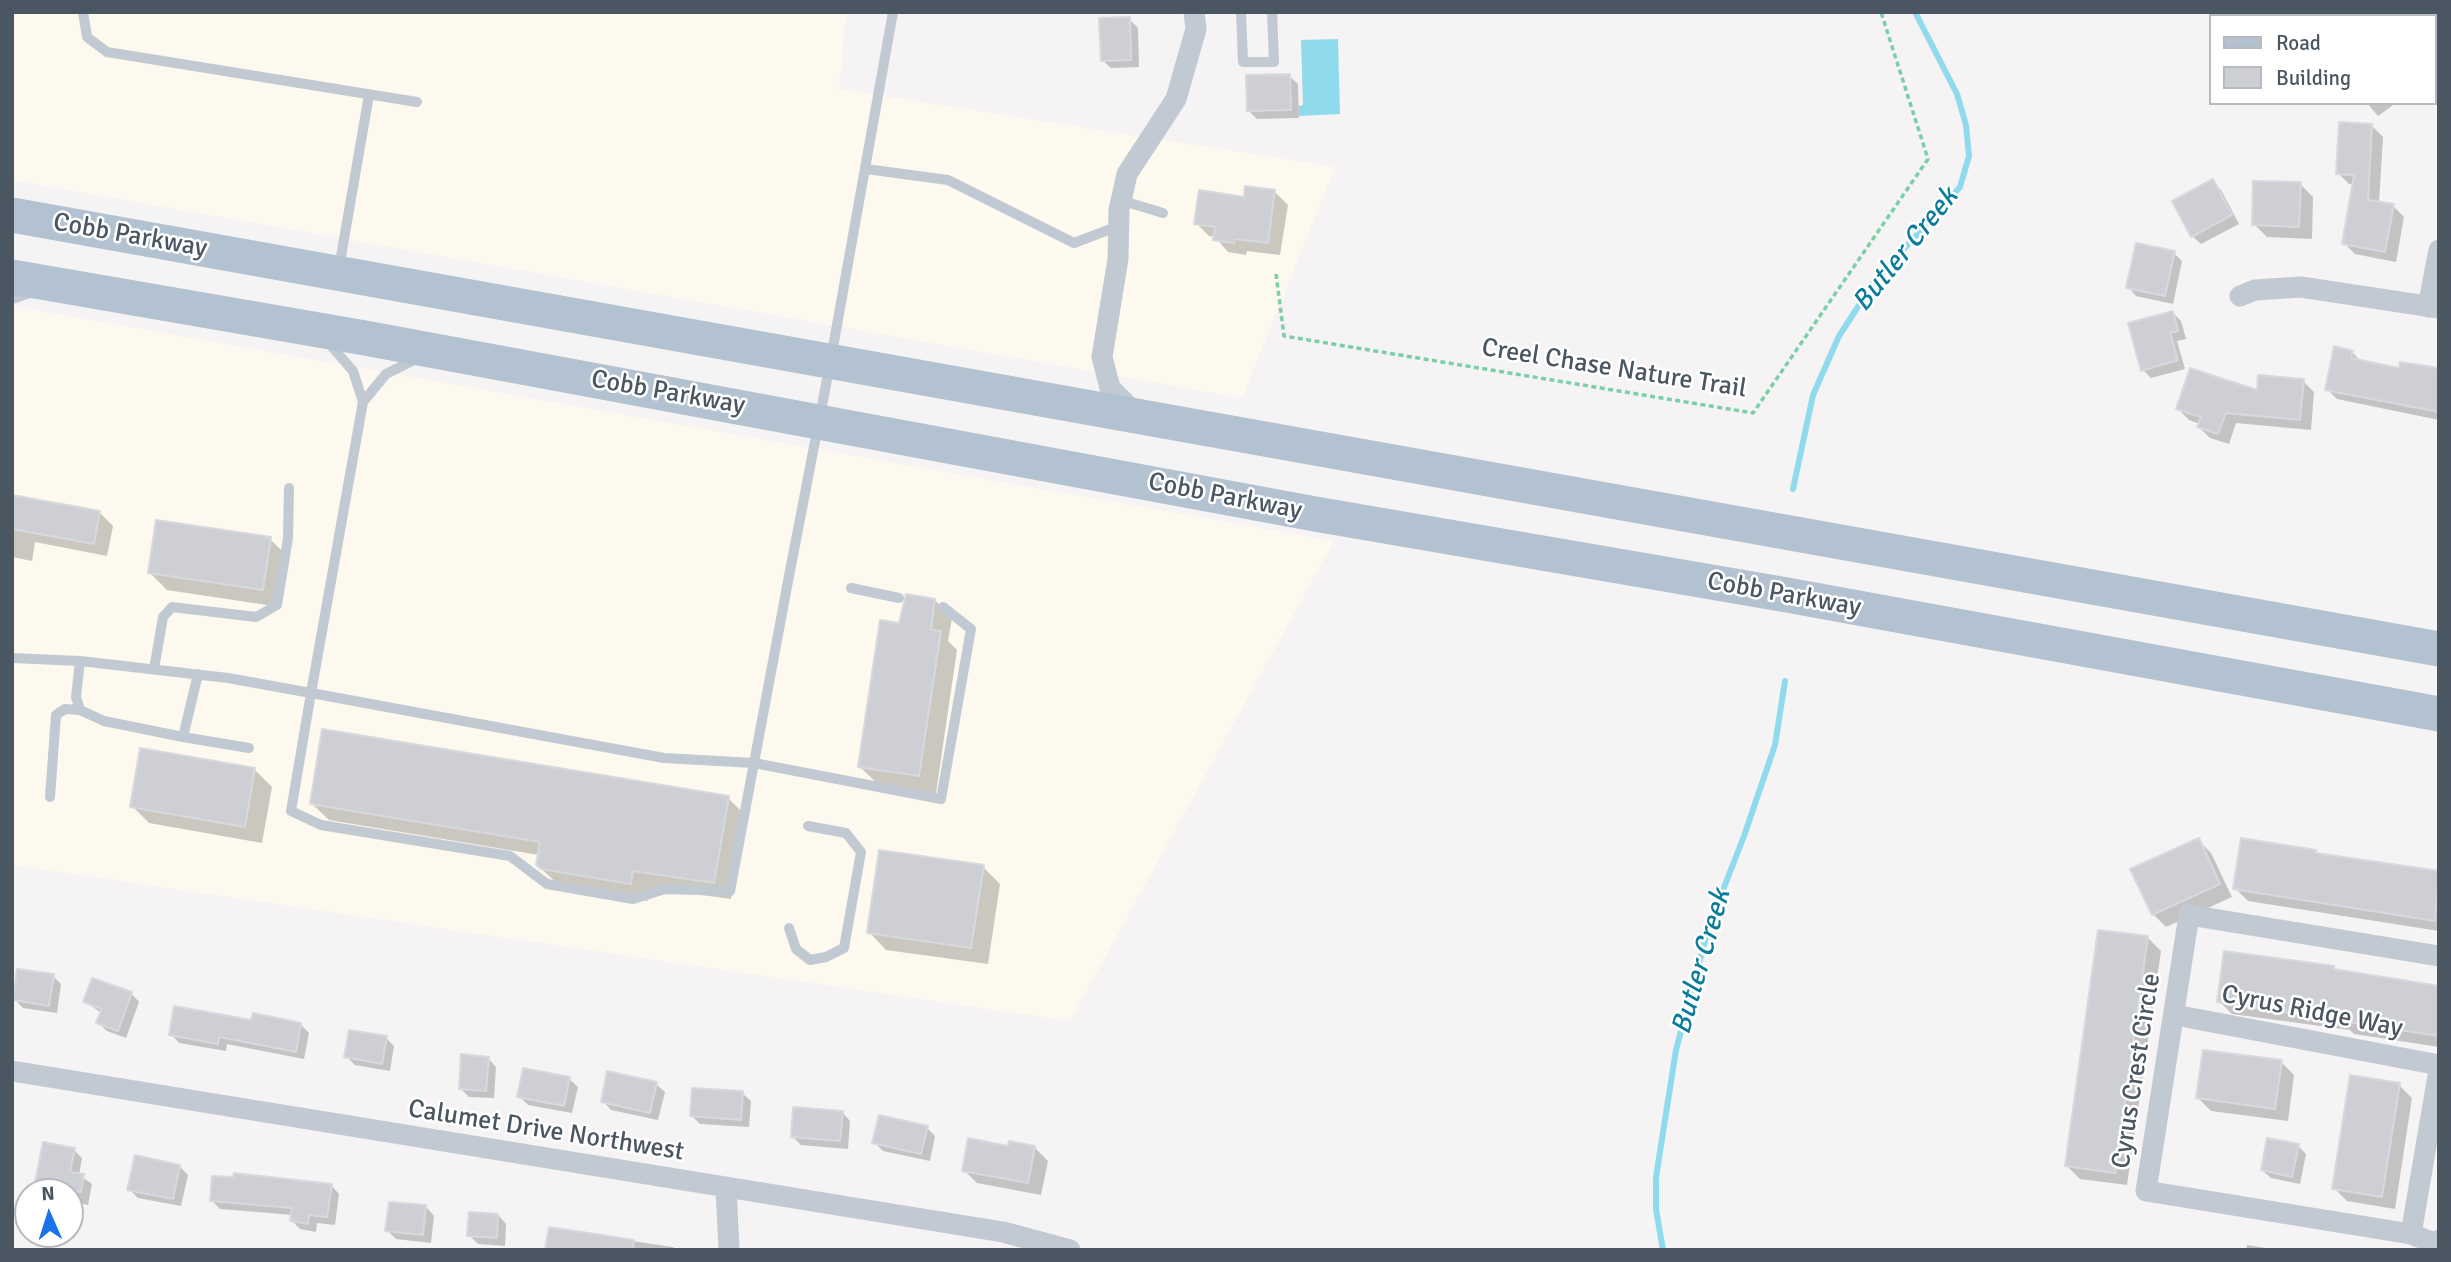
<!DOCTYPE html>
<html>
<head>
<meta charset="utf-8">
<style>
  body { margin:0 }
  #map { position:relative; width:2451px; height:1262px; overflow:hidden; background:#f5f3f3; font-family:Signika,sans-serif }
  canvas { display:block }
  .frame { position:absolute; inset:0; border:14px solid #4a5661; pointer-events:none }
  .legend { position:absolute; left:2209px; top:14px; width:228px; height:91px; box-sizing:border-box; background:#fff; border:2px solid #b7bbc0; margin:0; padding:9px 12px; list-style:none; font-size:21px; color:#4a5661 }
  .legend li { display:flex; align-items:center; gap:14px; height:35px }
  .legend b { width:35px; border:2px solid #b7bbc0 }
  .north { position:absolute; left:14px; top:1178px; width:70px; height:70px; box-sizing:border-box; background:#fff; border:2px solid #b7bbc0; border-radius:50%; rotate:357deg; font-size:19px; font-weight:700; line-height:28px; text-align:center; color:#4a5661 }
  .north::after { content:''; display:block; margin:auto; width:24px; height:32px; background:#1a73e8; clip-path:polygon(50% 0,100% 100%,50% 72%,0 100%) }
</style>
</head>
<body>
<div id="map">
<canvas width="2451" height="1262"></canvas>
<div class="frame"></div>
<ul class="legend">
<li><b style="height:9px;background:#b3c2d1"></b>Road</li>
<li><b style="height:19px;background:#cdcfd5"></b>Building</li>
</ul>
<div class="north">N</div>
</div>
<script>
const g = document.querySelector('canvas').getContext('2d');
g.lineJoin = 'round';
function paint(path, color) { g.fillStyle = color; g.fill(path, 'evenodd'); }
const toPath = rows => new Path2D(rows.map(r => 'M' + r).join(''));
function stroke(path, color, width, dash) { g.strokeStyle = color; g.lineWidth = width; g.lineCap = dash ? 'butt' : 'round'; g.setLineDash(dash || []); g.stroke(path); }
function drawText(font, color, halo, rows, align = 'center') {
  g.font = font + ' Signika,sans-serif'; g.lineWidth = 5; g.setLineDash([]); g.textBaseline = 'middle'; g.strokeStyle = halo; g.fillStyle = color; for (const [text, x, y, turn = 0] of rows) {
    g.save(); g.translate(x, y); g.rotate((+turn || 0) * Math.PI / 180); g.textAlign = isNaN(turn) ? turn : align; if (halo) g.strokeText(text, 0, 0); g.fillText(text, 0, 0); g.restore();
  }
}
const commercial = toPath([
  [12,12,846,12,839,89,1335,167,1242,398,12,180],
  [12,306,1334,541,1070,1021,12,865]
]);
const water = toPath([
  [1338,39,1340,114,1299,116,1299,106,1303,105,1301,40]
]);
const shadow = toPath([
  [1129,19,1138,28,1139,67,1111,68,1102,60],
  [2435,49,2439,49,2439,88,2435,85],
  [1289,76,1298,84,1299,118,1257,119,1249,111],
  [2367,103,2396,103,2378,116],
  [2372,126,2383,137,2379,203,2393,206,2404,217,2396,262,2355,254,2344,243,2354,184,2349,184,2338,173],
  [2213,182,2221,190,2239,224,2201,244,2192,236],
  [2300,184,2313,197,2312,239,2267,237,2254,224],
  [1275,192,1288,205,1280,255,1247,251,1246,255,1228,252,1215,237,1209,236,1196,223,1245,199],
  [2174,253,2182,261,2173,304,2136,296,2128,287],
  [2173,313,2181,321,2186,339,2177,341,2185,369,2151,378,2143,370],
  [2352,352,2363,363,2400,370,2439,370,2439,420,2337,399,2327,389],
  [2303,381,2314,392,2311,430,2236,423,2229,444,2210,438,2199,427,2200,424,2189,420,2178,409],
  [12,497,100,513,113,526,107,556,35,542,32,561,12,557],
  [270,539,287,556,280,607,167,590,150,573],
  [935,600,952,618,948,641,957,650,936,793,878,784,860,767,900,625],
  [254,769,272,787,262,843,149,823,132,806],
  [728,798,745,815,731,899,650,888,648,901,560,886,537,865,539,855,329,820,311,803],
  [2198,840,2211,853,2232,897,2166,927,2153,914],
  [2315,852,2319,855,2439,872,2439,931,2248,901,2235,888],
  [983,867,1000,884,988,964,886,950,869,932],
  [2148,938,2161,951,2127,1185,2080,1179,2067,1166],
  [53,976,61,984,57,1013,23,1008,14,999],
  [2439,986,2439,1047,2354,1034,2350,1030,2232,1014,2219,1001],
  [131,993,139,1002,126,1038,107,1031,98,1023,102,1013,85,1002],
  [253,1022,301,1025,309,1033,304,1059,227,1044,226,1051,179,1043,171,1034],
  [386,1038,394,1046,390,1071,355,1065,346,1056],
  [488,1058,496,1067,494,1098,469,1097,460,1088],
  [2281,1062,2294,1075,2288,1121,2211,1111,2198,1098],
  [569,1079,578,1087,572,1113,528,1105,519,1096],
  [656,1084,665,1092,658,1120,611,1110,603,1101],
  [2399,1085,2412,1098,2395,1209,2347,1201,2334,1188],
  [742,1093,751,1101,749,1127,700,1124,692,1116],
  [842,1112,850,1121,848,1149,801,1145,792,1136],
  [927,1128,935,1136,930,1161,883,1151,874,1142],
  [2298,1146,2306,1154,2300,1184,2271,1178,2262,1170],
  [1010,1148,1035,1148,1048,1161,1041,1195,977,1183,964,1170],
  [74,1150,82,1158,79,1175,92,1184,88,1205,70,1201,70,1192,40,1192,36,1188],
  [179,1166,188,1175,181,1206,138,1198,129,1189],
  [331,1185,339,1194,335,1225,317,1223,316,1232,300,1229,292,1221,293,1215,220,1209,212,1201],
  [426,1207,434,1216,431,1243,396,1239,387,1230],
  [498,1215,506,1224,505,1246,478,1244,469,1235],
  [550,1229,673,1247,676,1250,547,1250],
  [2247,1245,2279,1250,2246,1250]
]);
const stream = toPath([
  [1793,489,1813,395,1839,336,1874,282,1960,187,1969,156,1966,125,1957,94,1915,12],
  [1663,1250,1656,1209,1656,1177,1676,1050,1709,926,1744,836,1775,745,1785,681]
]);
const building = toPath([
  [1130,17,1131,60,1101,61,1099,18,1130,17],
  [1290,74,1291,110,1247,111,1246,75,1290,74],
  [2339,122,2372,124,2368,200,2394,204,2385,252,2342,244,2354,175,2336,174,2339,122],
  [2213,179,2232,215,2191,237,2172,201,2213,179],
  [2253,181,2301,182,2299,227,2252,225,2253,181],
  [1245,186,1275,190,1268,243,1235,239,1234,243,1213,240,1215,227,1194,224,1199,190,1244,197,1245,186],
  [2136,243,2175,251,2165,296,2126,288,2136,243],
  [2173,311,2178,331,2170,333,2178,360,2141,371,2128,323,2173,311],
  [2334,346,2353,351,2351,358,2399,368,2400,362,2439,368,2439,412,2325,390,2334,346],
  [2190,368,2257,390,2258,375,2304,379,2300,420,2226,413,2218,434,2197,427,2201,417,2176,409,2190,368],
  [12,495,100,511,94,544,12,529,12,495],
  [156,520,271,537,263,590,148,573,156,520],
  [906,594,935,599,931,630,941,631,919,776,858,767,880,620,899,623,906,594],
  [322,729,729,796,714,883,633,871,631,884,541,869,536,865,540,842,310,804,322,729],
  [140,748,255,768,245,827,130,807,140,748],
  [2199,838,2220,884,2152,915,2130,869,2199,838],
  [2241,838,2316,850,2316,853,2439,871,2435,921,2233,889,2241,838],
  [879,850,984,865,971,948,867,933,879,850],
  [2098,930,2148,936,2115,1173,2065,1166,2098,930],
  [2224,951,2334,966,2334,969,2439,986,2439,1036,2217,1002,2224,951],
  [17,969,54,974,49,1006,13,1000,17,969],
  [92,978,132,992,118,1031,96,1023,102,1009,83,1002,92,978],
  [174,1006,251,1020,253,1013,301,1023,296,1052,219,1037,218,1044,169,1035,174,1006],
  [349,1030,387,1036,382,1064,344,1057,349,1030],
  [2203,1050,2282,1060,2275,1109,2196,1098,2203,1050],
  [461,1054,489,1057,486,1091,459,1089,461,1054],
  [523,1068,570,1077,564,1106,517,1097,523,1068],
  [607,1071,657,1082,650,1113,601,1102,607,1071],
  [2350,1075,2400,1083,2382,1197,2332,1189,2350,1075],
  [692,1088,743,1091,741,1120,690,1116,692,1088],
  [793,1107,843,1111,840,1141,791,1137,793,1107],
  [879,1115,928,1126,921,1154,872,1143,879,1115],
  [968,1138,1008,1146,1009,1141,1035,1146,1028,1183,962,1171,968,1138],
  [2267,1138,2299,1144,2292,1177,2261,1170,2267,1138],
  [43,1142,75,1148,70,1172,84,1174,81,1192,34,1188,43,1142],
  [135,1155,180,1165,173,1199,127,1190,135,1155],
  [234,1173,332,1184,327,1217,309,1215,308,1224,290,1221,292,1208,210,1201,212,1176,233,1177,234,1173],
  [389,1202,426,1205,423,1235,385,1231,389,1202],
  [469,1212,498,1214,497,1238,467,1236,469,1212],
  [549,1227,634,1240,633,1250,545,1250,549,1227]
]);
const path = toPath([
  [1276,274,1284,336,1753,413,1928,159,1881,12]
]);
const lane = toPath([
  [83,12,87,37,107,52,417,102],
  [893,12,830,364,789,576,754,763,730,891,665,889,633,899,547,884,510,856,321,825,291,811,311,693,664,758,754,763,941,799,971,629,943,607],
  [1241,12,1243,62,1274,62,1272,12],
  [866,169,948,180,1074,243,1116,227],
  [1120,200,1163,213],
  [339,268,369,95],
  [12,299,33,292],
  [326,340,353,371,363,402,386,374,420,357],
  [851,588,899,598],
  [12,658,80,661,228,678,311,693,363,402],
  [80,661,76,697,80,710,104,721,183,737,198,674],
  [154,669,163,617,172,607,256,617,277,605,288,538,289,488],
  [183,737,249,748],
  [50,797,56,715,65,709,80,710],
  [789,928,796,949,810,960,826,957,844,948,861,852,846,833,808,826]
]);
const street = toPath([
  [2240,296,2255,290,2301,287,2439,308],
  [2428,307,2439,250],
  [1135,413,1110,388,1102,357,1118,259,1119,210,1127,174,1176,99,1196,29,1194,12],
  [2439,956,2189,915,2146,1191,2411,1234,2434,1243,2439,1240],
  [2175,1015,2439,1065],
  [12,1071,1003,1232,1070,1250],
  [726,1188,729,1250],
  [2411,1234,2439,1070]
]);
const primary = toPath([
  [12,215,2439,649],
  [12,277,365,338,1315,514,1787,595,2439,714]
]);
const streetNames = [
  ["Cobb Parkway",130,236,10],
  ["Creel Chase Nature Trail",1614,369,9],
  ["Cobb Parkway",668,393,10],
  ["Cobb Parkway",1225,497,11],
  ["Cobb Parkway",1784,595,10],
  ["Cyrus Ridge Way",2312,1012,11],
  ["Cyrus Crest Circle",2137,1071,-81],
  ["Calumet Drive Northwest",546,1131,9]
];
const waterNames = [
  ["Butler Creek",1906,250,-51],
  ["Butler Creek",1702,962,-74]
];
paint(commercial, '#fdf9ef');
paint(water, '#90daee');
paint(shadow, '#0003');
stroke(stream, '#90daee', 6);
paint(building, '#cdcfd5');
stroke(building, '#d7d9de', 2);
stroke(path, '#7ad0a6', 3.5, [5, 3.5]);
stroke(lane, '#c1cad2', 10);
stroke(street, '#c1cad2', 21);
stroke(primary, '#b3c2d1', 35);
drawText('26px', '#4a5661', '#fff', streetNames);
drawText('italic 28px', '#0c7c9b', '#fff', waterNames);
</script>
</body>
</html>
